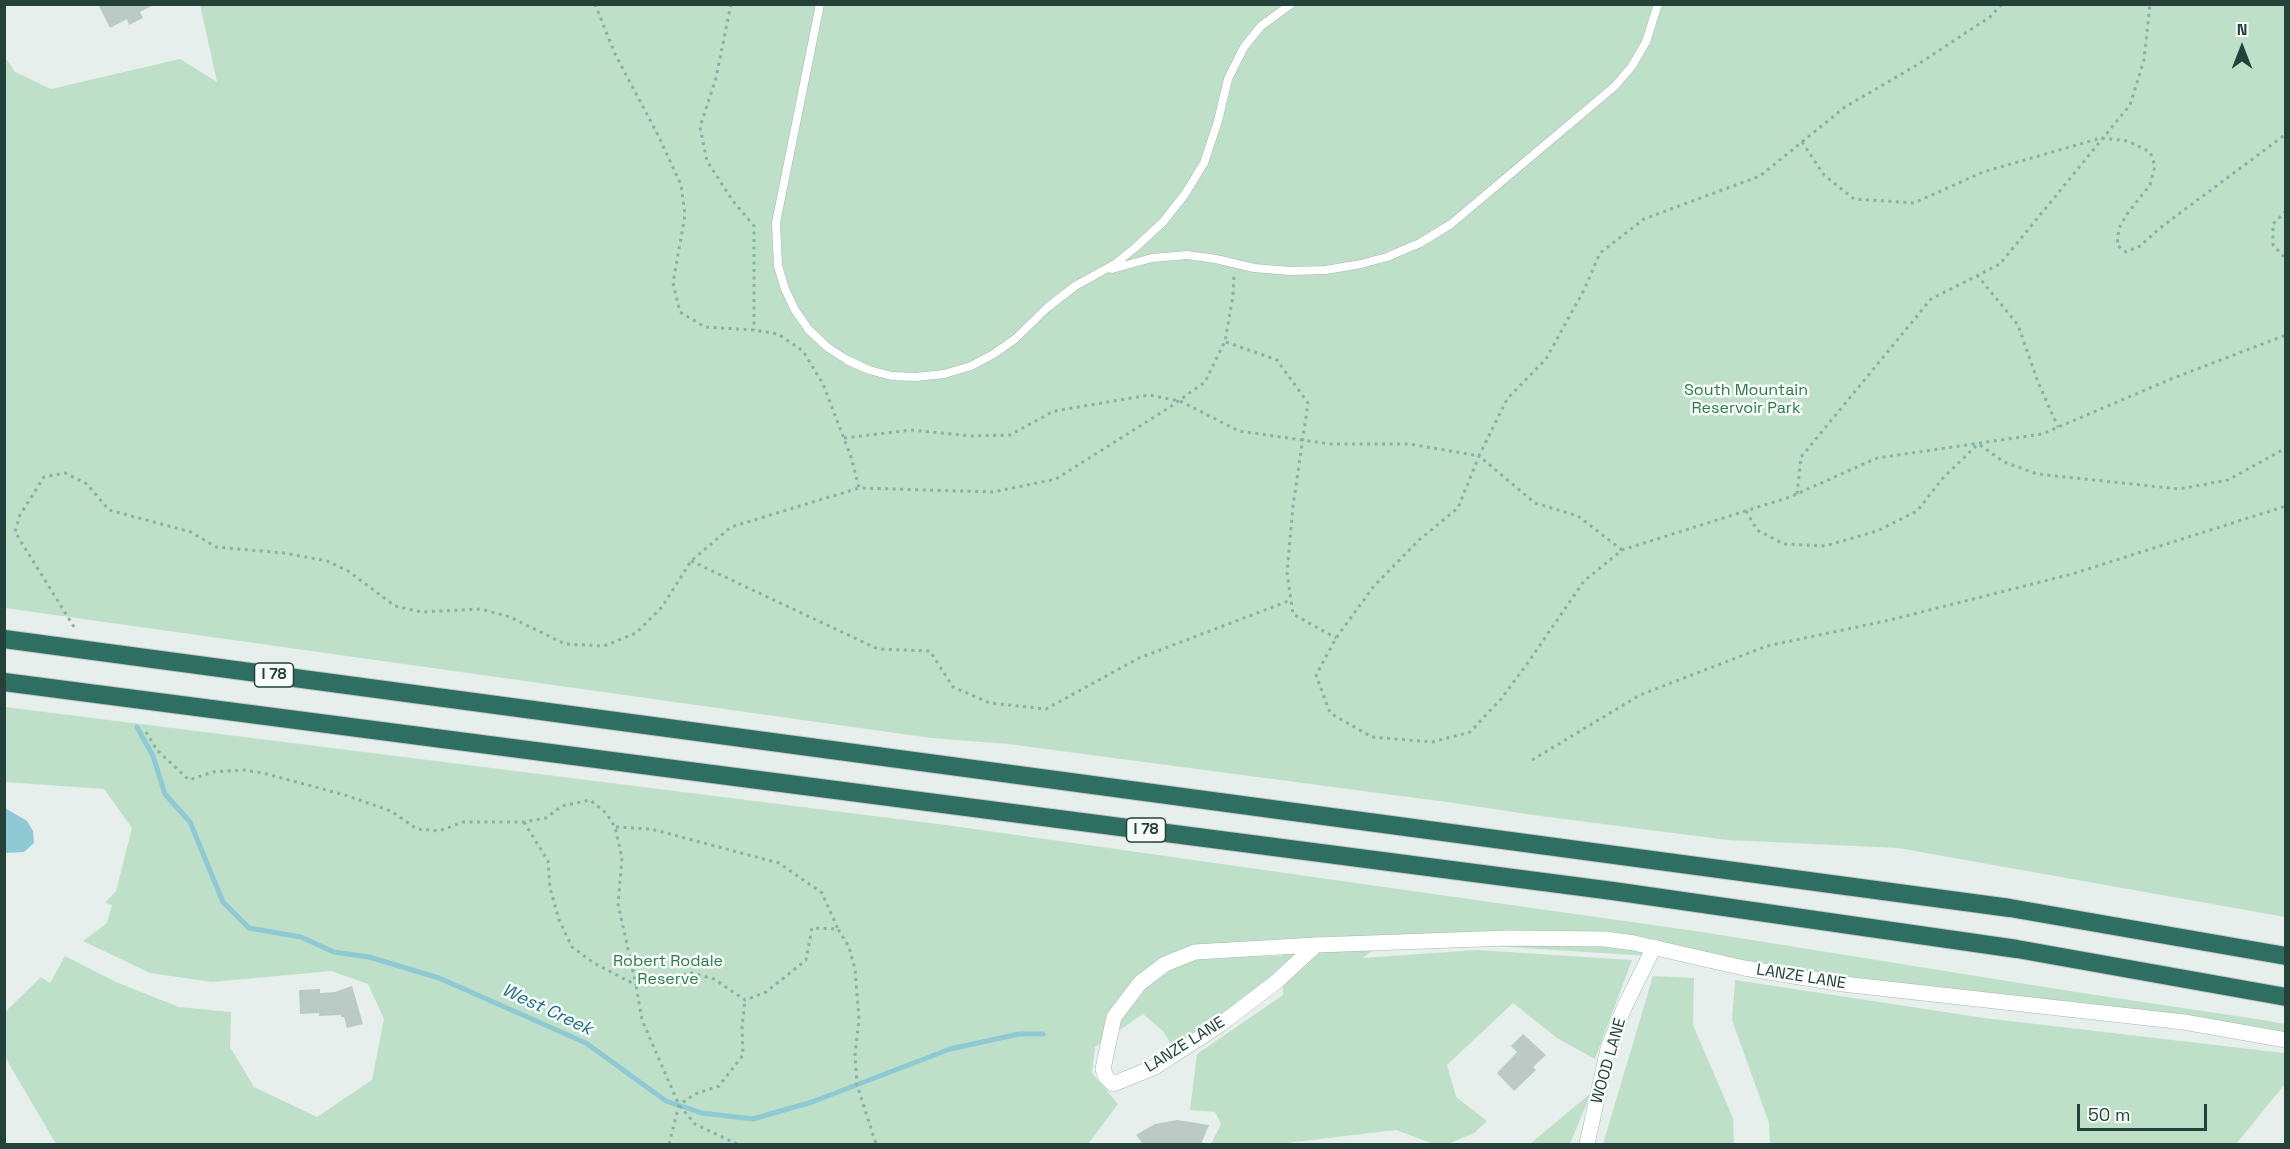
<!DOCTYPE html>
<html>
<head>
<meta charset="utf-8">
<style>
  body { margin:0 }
  #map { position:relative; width:2290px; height:1149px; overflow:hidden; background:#e6efeb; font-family:"Space Grotesk",sans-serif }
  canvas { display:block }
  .frame { position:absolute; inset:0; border:6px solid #24423a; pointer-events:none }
  .north { position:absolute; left:2212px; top:18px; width:60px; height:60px; -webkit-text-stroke:4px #f7fbf9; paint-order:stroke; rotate:0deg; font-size:16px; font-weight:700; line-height:24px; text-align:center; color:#24423a }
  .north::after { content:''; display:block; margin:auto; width:21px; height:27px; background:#24423a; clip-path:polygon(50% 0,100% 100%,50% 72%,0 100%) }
  .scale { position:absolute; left:2077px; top:1104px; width:130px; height:27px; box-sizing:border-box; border:3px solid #24423a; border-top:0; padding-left:8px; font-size:18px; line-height:21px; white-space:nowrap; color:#24423a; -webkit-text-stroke:4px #f7fbf9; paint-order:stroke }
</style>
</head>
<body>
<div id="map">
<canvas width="2290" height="1149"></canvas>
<div class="frame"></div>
<div class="north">N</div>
<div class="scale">50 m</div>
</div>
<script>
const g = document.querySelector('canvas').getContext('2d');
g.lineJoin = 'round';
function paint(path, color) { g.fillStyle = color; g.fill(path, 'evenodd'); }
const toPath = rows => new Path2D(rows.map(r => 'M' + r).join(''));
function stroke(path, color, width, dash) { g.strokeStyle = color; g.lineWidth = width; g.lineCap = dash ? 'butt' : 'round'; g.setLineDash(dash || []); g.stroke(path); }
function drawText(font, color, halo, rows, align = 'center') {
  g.font = font + ' "Space Grotesk",sans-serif'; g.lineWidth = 5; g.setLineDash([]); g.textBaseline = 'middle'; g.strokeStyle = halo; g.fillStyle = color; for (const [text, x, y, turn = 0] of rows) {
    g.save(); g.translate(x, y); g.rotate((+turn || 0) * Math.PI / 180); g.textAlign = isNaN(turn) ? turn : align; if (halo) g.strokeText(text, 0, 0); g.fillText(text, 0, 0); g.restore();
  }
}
const green = toPath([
  [200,4,2285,5,2285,917,1898,848,1728,840,1533,815,1454,803,1008,744,931,738,5,608,4,56,15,72,51,89,180,59,217,82],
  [5,707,946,825,1702,932,2076,992,2263,1020,2285,1024,2286,1035,2081,1003,1964,992,1771,968,1653,940,1649,956,1477,945,1375,949,1362,958,1477,950,1632,960,1595,1059,1557,1038,1513,1003,1447,1065,1456,1097,1487,1121,1474,1133,1448,1144,1434,1144,1396,1130,1286,1143,1286,1144,1211,1144,1221,1124,1215,1112,1190,1110,1197,1054,1283,995,1282,963,1281,972,1256,992,1173,1047,1163,1031,1143,1014,1095,1047,1092,1073,1118,1104,1088,1144,56,1144,5,1057,4,1013,41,977,50,983,65,956,116,982,179,1007,231,1012,230,1047,254,1087,317,1117,372,1080,384,1019,368,984,331,971,212,982,150,973,83,941,107,923,112,905,105,903,116,891,132,828,104,789,5,782],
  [1282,940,1282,956,1225,957,1248,941],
  [1653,976,1694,978,1693,1025,1733,1118,1734,1144,1603,1144],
  [1735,980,1984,1018,2284,1053,2285,1084,2236,1144,1770,1144,1769,1123,1732,1020],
  [1591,1093,1570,1144,1530,1144]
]);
const water = toPath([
  [5,808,27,821,33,831,34,843,24,852,5,853]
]);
const stream = toPath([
  [137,727,153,756,165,794,190,822,223,902,249,928,301,937,334,952,369,957,439,978,586,1043,666,1101,702,1113,753,1119,812,1102,950,1049,1019,1034,1043,1034]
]);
const building = toPath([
  [98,4,155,4,140,12,143,18,129,25,127,19,110,28],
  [352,986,363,1024,347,1028,344,1017,341,1017,341,1015,319,1016,319,1013,300,1014,299,990,320,989,320,993,335,992],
  [1523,1034,1546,1055,1533,1067,1536,1070,1514,1091,1497,1073,1517,1052,1511,1046],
  [1177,1120,1209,1125,1201,1144,1143,1144,1136,1135,1155,1124]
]);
const path = toPath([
  [595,4,615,54,659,137,681,185,685,215,673,283,680,312,705,327,754,330,778,334,803,351,823,384,851,457,859,488,993,492,1056,479,1167,409,1205,382,1225,341,1233,296,1234,275],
  [731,4,716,78,700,127,707,161,733,201,754,226,754,330],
  [1802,142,1824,175,1854,199,1914,203,1983,172,2101,138,2128,141,2150,152,2155,166,2150,185,2127,214,2119,228,2117,245,2126,252,2140,246,2160,228,2286,134],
  [2286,211,2273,224,2273,245,2286,259],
  [1977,275,2018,325,2038,382,2058,427],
  [1226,342,1277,360,1308,403,1293,506,1287,573,1293,614,1336,638],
  [844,438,911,430,972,436,1010,435,1054,411,1149,395,1180,401,1239,431,1330,444,1410,444,1479,456,1507,399,1546,359,1584,290,1600,253,1644,219,1760,176,1845,107,1917,65,1990,17,2002,4],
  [1980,445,2004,462,2037,474,2179,489,2228,480,2286,448],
  [1797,494,1801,457,1931,299,2000,264,2130,105,2144,60,2150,4],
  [1746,511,1757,530,1784,544,1825,546,1877,531,1917,511,1943,478,1977,445],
  [1622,550,1578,516,1535,503,1479,456,1458,508,1419,540,1374,586,1336,638,1316,675,1330,713,1372,737,1432,742,1470,732,1501,699,1527,664,1584,581,1622,550,1790,497,1877,458,2042,434,2171,379,2286,335],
  [691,561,878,649,930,651,953,687,990,703,1046,709,1139,658,1291,600],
  [74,627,15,532,20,515,44,477,65,473,87,484,109,510,191,532,216,547,284,553,327,561,348,571,395,606,422,612,481,609,510,617,565,644,604,646,636,633,662,607,691,561,731,527,859,488],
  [146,732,157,750,189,780,213,772,244,770,263,773,345,795,391,811,417,829,439,831,463,822,524,822,546,818,562,806,590,800,606,813,615,827,622,858,618,904,636,985],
  [1532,760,1640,695,1767,646,1890,620,2072,574,2286,506],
  [524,822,548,861,550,888,559,920,572,947,594,963,636,985],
  [616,827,651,829,779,863,822,893,838,929],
  [669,1144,679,1105,695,1094,719,1086,743,1055,742,1027,745,1000],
  [737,1144,695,1124,679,1105,642,1020,636,985,692,973,714,979,745,1000,766,992,806,960,812,928,838,929,849,947,855,969,859,1019,855,1055,857,1085,876,1144]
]);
const service = toPath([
  [820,4,776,223,778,266,785,289,795,310,809,330,827,347,847,360,869,370,892,376,916,377,944,374,971,366,992,355,1015,339,1048,307,1075,286,1115,264,1136,247,1163,222,1185,194,1204,163,1218,121,1228,79,1244,47,1261,26,1291,4],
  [1112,269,1152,258,1187,255,1216,259,1254,268,1290,271,1326,270,1361,264,1387,257,1420,243,1451,224,1615,86,1632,66,1646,42,1658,4]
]);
const minor = toPath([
  [1316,945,1276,982,1221,1024,1155,1067,1113,1084,1106,1077,1103,1069,1114,1017,1140,983,1165,964,1195,952,1316,945,1508,938,1605,939,1634,943,1744,968,1843,984,2184,1022,2286,1040],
  [1587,1144,1608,1049,1624,1008,1654,947]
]);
const motorway = toPath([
  [4,639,2010,908,2286,956],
  [4,682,1613,891,2017,949,2286,997]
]);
const shields = [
  [274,675,39],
  [1146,830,39]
];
const shieldNames = [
  ["I 78",274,675],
  ["I 78",1146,830]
];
const parkNames = [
  ["South Mountain",1746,391],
  ["Reservoir Park",1746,409],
  ["Robert Rodale",668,962],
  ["Reserve",668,980]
];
const streetNames = [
  ["LANZE LANE",1801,977,9],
  ["LANZE LANE",1185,1045,-32],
  ["WOOD LANE",1609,1061,-74]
];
const waterNames = [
  ["West Creek",547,1010,25]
];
paint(green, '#bfe0c8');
paint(water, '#8ec9d4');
stroke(stream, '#8ec9d4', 5);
paint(building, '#bbcac4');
stroke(service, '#a8b8b2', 9);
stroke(minor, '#a8b8b2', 16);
stroke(motorway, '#c2cac8', 20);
stroke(path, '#86b3a5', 3, [3, 4.5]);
stroke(service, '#fff', 8);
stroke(minor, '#fff', 15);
stroke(motorway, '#2f6f62', 18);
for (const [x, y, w] of shields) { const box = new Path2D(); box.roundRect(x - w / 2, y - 12, w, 24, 4.5); g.fillStyle = '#f7fbf9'; g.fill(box); stroke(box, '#24423a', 1.5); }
drawText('bold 15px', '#24423a', null, shieldNames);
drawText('16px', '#2d7a4b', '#f7fbf9', parkNames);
drawText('16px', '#24423a', '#f7fbf9', streetNames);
drawText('italic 18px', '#1c6f80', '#f7fbf9', waterNames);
</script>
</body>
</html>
